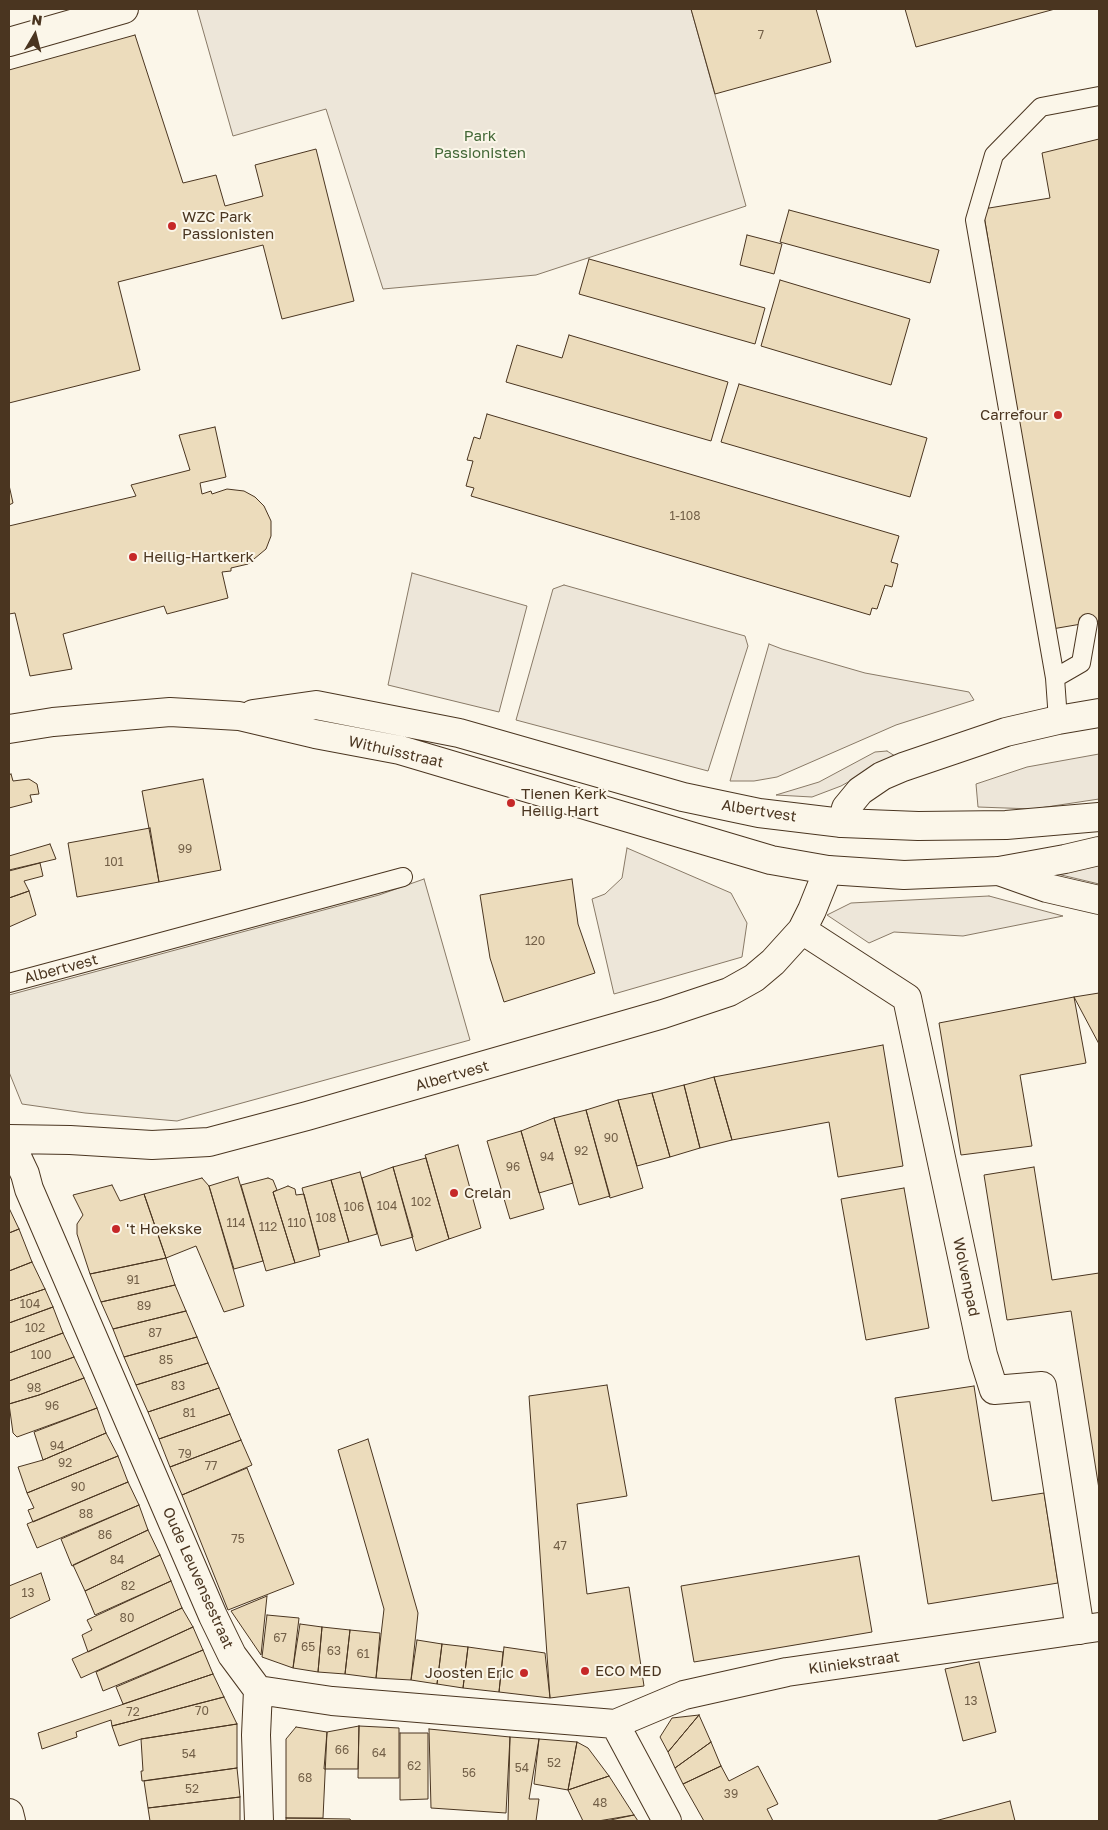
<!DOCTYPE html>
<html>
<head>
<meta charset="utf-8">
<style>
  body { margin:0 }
  #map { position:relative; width:1108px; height:1830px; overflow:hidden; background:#fbf6e9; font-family:"Golos Text",sans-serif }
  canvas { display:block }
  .frame { position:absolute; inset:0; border:10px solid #4a3520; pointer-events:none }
  .north { position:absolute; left:10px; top:10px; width:50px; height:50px; -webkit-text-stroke:4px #fbf6e9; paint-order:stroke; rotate:8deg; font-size:14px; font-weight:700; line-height:20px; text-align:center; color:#4a3520 }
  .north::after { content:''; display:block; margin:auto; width:18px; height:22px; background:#4a3520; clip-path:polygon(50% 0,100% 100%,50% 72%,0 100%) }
</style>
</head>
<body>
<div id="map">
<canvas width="1108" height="1830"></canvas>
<div class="frame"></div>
<div class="north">N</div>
</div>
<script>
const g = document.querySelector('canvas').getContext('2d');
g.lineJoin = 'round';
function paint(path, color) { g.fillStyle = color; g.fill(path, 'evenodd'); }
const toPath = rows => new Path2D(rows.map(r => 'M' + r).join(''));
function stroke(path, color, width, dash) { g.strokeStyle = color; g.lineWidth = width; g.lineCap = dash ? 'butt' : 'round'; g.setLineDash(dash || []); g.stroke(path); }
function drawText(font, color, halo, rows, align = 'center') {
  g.font = font + ' "Golos Text",sans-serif'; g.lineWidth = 4; g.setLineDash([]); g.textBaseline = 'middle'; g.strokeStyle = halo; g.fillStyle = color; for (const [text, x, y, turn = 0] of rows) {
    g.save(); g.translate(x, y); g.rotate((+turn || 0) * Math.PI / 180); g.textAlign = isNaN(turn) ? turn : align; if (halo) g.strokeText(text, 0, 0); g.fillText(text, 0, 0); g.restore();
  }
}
const green = toPath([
  [197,9,691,9,746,206,536,275,383,289,326,109,233,136,197,9],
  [412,573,527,606,499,712,388,685,412,573],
  [564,585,745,636,748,646,708,771,516,720,553,589,564,585],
  [769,644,782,649,865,673,969,692,974,700,896,725,777,777,754,781,730,781,769,644],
  [887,751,895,756,841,786,812,797,776,795,819,782,875,752,887,751],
  [1099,754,1099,799,1033,809,978,807,976,784,1027,767,1099,754],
  [627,848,731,893,747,923,742,957,614,994,592,899,605,894,622,878,627,848],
  [1099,862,1099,884,1053,873,1099,862],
  [989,896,1063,916,963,936,894,932,869,943,827,915,851,903,989,896]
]);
const parking = toPath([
  [424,879,470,1040,177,1121,85,1113,22,1104,9,1072,9,995,379,895,424,879]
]);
const building = toPath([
  [691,9,816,9,831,62,715,94,691,9],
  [905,9,1055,9,916,47,905,9],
  [135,35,183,183,216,175,225,206,263,196,255,165,316,149,354,301,282,319,263,245,118,282,140,370,9,403,9,70,135,35],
  [1099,139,1099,621,1052,629,983,209,1050,198,1042,153,1099,139],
  [789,210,939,250,930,283,780,242,789,210],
  [747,235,782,244,774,274,740,265,747,235],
  [589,259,765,308,755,344,579,294,589,259],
  [780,280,910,319,891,385,761,346,780,280],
  [569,335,728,382,711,441,506,382,517,345,562,358,569,335],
  [739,384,927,438,910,497,721,442,739,384],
  [487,414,899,536,891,562,898,564,892,587,885,585,877,609,872,608,870,615,471,496,474,488,466,486,473,461,467,460,474,437,480,439,487,414],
  [215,427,226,477,200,483,202,494,211,491,212,494,227,489,244,491,255,497,264,506,271,521,271,536,266,549,248,564,231,568,231,571,222,572,228,598,167,614,164,606,63,634,72,669,30,676,15,613,9,614,9,526,136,496,131,485,190,470,179,435,215,427],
  [9,485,13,503,9,505,9,485],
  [11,774,13,781,29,779,37,784,39,794,30,795,32,802,9,808,9,775,11,774],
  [203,779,221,870,159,882,142,791,203,779],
  [150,828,159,882,77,897,68,843,150,828],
  [50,844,56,859,9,870,9,856,50,844],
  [40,863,43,876,24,881,29,891,9,898,9,871,40,863],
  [572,879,578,924,595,973,504,1002,490,958,480,895,572,879],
  [29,891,36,915,9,927,9,898,29,891],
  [1099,993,1099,1044,1074,997,1099,993],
  [1074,997,1086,1063,1020,1075,1032,1146,961,1155,939,1023,1074,997],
  [883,1045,903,1166,838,1177,829,1122,732,1140,714,1077,883,1045],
  [714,1077,732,1140,700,1148,684,1085,714,1077],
  [684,1085,700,1148,670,1157,652,1093,684,1085],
  [652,1093,670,1157,637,1166,618,1100,652,1093],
  [618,1100,643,1188,610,1198,586,1110,618,1100],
  [586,1110,610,1196,579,1205,554,1118,586,1110],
  [554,1118,573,1183,539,1193,521,1131,554,1118],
  [521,1131,544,1209,510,1219,487,1141,521,1131],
  [458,1145,481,1228,449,1239,425,1155,458,1145],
  [426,1158,449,1239,416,1251,393,1167,426,1158],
  [393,1167,413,1237,381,1246,362,1178,393,1167],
  [1034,1167,1052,1280,1099,1273,1099,1489,1071,1311,1007,1320,984,1175,1034,1167],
  [360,1172,377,1234,349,1242,331,1180,360,1172],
  [238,1177,263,1261,234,1269,209,1186,238,1177],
  [202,1178,209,1186,244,1306,224,1312,196,1246,166,1258,144,1194,202,1178],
  [268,1178,273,1180,277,1190,273,1192,295,1263,266,1271,241,1185,268,1178],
  [331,1180,349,1242,319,1250,302,1188,331,1180],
  [112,1185,120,1201,144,1194,166,1258,90,1274,77,1234,77,1224,83,1215,73,1195,112,1185],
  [288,1186,295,1189,296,1195,304,1194,320,1256,295,1263,273,1192,288,1186],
  [904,1188,929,1328,866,1340,841,1199,904,1188],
  [9,1208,19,1229,9,1233,9,1208],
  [19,1229,32,1262,9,1271,9,1233,19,1229],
  [166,1258,175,1285,101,1302,90,1274,166,1258],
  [32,1262,45,1289,9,1301,9,1271,32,1262],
  [175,1285,186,1311,113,1329,101,1302,175,1285],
  [45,1289,53,1307,9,1323,9,1301,45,1289],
  [53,1307,63,1333,9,1353,9,1323,53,1307],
  [186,1311,197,1337,124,1357,113,1329,186,1311],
  [63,1333,74,1357,9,1381,9,1353,63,1333],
  [197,1337,208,1363,136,1385,124,1357,197,1337],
  [74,1357,84,1378,39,1395,9,1404,9,1381,74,1357],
  [208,1363,219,1388,148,1412,136,1385,208,1363],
  [84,1378,97,1408,17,1437,13,1433,9,1404,39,1395,84,1378],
  [607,1385,627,1496,577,1504,587,1594,629,1587,644,1686,550,1698,529,1396,607,1385],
  [974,1386,992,1501,1044,1493,1058,1583,928,1604,895,1398,974,1386],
  [219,1388,230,1414,159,1439,148,1412,219,1388],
  [97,1408,106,1433,43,1460,34,1432,97,1408],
  [230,1414,241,1440,170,1467,159,1439,230,1414],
  [106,1433,118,1456,27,1493,18,1467,43,1460,106,1433],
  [368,1439,418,1613,411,1680,376,1678,384,1609,338,1450,368,1439],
  [241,1440,252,1465,182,1495,170,1467,241,1440],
  [118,1456,128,1482,33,1522,28,1510,34,1508,27,1493,118,1456],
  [247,1468,294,1584,228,1610,182,1495,247,1468],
  [128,1482,139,1505,37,1548,27,1524,128,1482],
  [139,1505,148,1530,72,1566,61,1539,139,1505],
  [148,1530,160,1555,85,1591,73,1565,148,1530],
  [160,1555,171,1581,95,1615,85,1591,160,1555],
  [859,1556,872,1632,694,1662,681,1586,859,1556],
  [41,1573,50,1600,9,1619,9,1586,41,1573],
  [171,1581,182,1608,88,1652,82,1635,92,1630,87,1620,171,1581],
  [267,1596,261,1655,231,1611,267,1596],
  [182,1608,193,1627,81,1678,72,1659,182,1608],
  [267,1615,299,1618,293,1668,262,1657,267,1615],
  [300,1624,322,1627,318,1672,293,1668,300,1624],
  [193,1627,203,1650,103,1691,96,1672,193,1627],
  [322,1627,350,1630,345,1674,318,1672,322,1627],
  [350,1630,380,1633,376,1678,345,1674,350,1630],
  [417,1640,442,1644,437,1684,411,1680,417,1640],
  [442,1644,468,1647,463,1688,437,1684,442,1644],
  [468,1647,503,1652,499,1692,463,1688,468,1647],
  [504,1647,545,1653,550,1698,499,1692,504,1647],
  [203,1650,213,1674,123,1704,116,1687,203,1650],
  [979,1662,996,1732,963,1741,945,1669,979,1662],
  [213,1674,224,1697,112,1726,111,1720,76,1732,77,1737,42,1749,38,1733,213,1674],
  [224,1697,237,1724,141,1739,119,1746,112,1726,224,1697],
  [699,1715,711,1742,675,1768,668,1752,699,1715],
  [699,1715,668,1752,660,1737,672,1718,699,1715],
  [237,1724,237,1768,142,1781,141,1771,143,1771,141,1739,237,1724],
  [359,1726,399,1728,399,1778,358,1778,359,1726],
  [359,1726,358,1769,324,1769,327,1732,359,1726],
  [296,1727,327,1732,323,1818,286,1818,286,1739,296,1727],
  [429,1729,510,1737,506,1813,431,1808,429,1729],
  [400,1733,428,1733,428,1799,400,1800,400,1733],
  [510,1737,539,1739,529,1799,539,1799,536,1821,508,1821,510,1737],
  [539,1739,577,1742,568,1790,534,1784,539,1739],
  [577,1742,588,1748,609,1776,568,1790,577,1742],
  [711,1742,721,1766,683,1784,675,1768,711,1742],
  [721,1766,729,1781,758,1766,778,1804,767,1809,773,1821,704,1821,683,1784,721,1766],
  [237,1768,240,1797,148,1808,144,1781,237,1768],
  [609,1776,634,1815,598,1821,583,1821,568,1790,609,1776],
  [240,1797,240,1821,150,1821,148,1808,240,1797],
  [1010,1801,1015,1821,935,1821,1010,1801],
  [634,1815,638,1821,606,1821,634,1815],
  [286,1818,350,1819,351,1821,286,1821,286,1818]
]);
const lane = toPath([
  [1055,678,1081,663,1088,623],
  [1058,720,1055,678,975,220,994,155,1041,107,1099,96],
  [9,983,403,877]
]);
const street = toPath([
  [9,42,124,9],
  [842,823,846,808,860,791,882,776,903,767,1006,732,1058,720,1099,713],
  [999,871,1047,888,1099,900],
  [802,930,907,998,983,1355,994,1390,1042,1386,1080,1630],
  [9,1139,70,1140,152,1145,209,1142,307,1116,663,1014,729,992,754,978,773,962,802,930,812,910,828,870],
  [9,1140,25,1174,29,1189,213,1616,232,1655,258,1690,332,1701,615,1724,684,1695,787,1672,1099,1627],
  [258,1690,256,1735,259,1821],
  [615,1724,667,1821],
  [9,1813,11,1821]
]);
const primary = toPath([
  [253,714,316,705,459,733,683,797,759,813,842,823,918,826,1006,825,1099,817],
  [9,729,53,722,170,712,239,716,315,734,400,750,771,860,828,870,904,875,999,871,1065,859,1099,851]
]);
const markers = [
  [172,226,5,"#c62828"],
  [1058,415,5,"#c62828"],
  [133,557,5,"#c62828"],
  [511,803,5,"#c62828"],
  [454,1193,5,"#c62828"],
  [116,1229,5,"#c62828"],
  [585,1671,5,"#c62828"],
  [524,1673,5,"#c62828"]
];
const numberNames = [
  ["7",761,35],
  ["1-108",685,516],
  ["99",185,849],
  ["101",114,862],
  ["120",535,941],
  ["90",611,1138],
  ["92",581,1151],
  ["94",547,1157],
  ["96",513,1167],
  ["102",421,1202],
  ["104",387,1206],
  ["106",354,1207],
  ["108",326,1218],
  ["114",236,1223],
  ["110",297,1223],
  ["112",268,1227],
  ["91",133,1280],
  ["104",30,1304],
  ["89",144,1306],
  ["102",35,1328],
  ["87",155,1333],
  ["100",41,1355],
  ["85",166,1360],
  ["83",178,1386],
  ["98",34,1388],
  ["96",52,1406],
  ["81",189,1413],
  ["94",57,1446],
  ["79",185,1454],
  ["92",65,1463],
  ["77",211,1466],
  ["90",78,1487],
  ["88",86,1514],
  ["86",105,1535],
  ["75",238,1539],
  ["47",560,1546],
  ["84",117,1560],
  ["82",128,1586],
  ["13",28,1593],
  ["80",127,1618],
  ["67",280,1638],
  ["65",308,1647],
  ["63",334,1651],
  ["61",363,1654],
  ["13",971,1701],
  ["70",202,1711],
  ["72",133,1712],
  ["66",342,1750],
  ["64",379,1753],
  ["54",189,1754],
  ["52",554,1763],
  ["62",414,1766],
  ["54",522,1768],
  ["56",469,1773],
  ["68",305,1778],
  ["52",192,1789],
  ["39",731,1794],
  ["48",600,1803]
];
const parkNames = [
  ["Park",480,136],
  ["Passionisten",480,153]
];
const poiNames = [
  ["WZC Park",182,217],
  ["Passionisten",182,234],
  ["Carrefour",1048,415,"right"],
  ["Heilig-Hartkerk",143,557],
  ["Tienen Kerk",521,794],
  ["Heilig Hart",521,811],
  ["Crelan",464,1193],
  ["'t Hoekske",126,1229],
  ["ECO MED",595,1671],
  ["Joosten Eric",514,1673,"right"]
];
const streetNames = [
  ["Withuisstraat",396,752,13],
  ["Albertvest",759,811,9],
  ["Albertvest",61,969,-15],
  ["Albertvest",452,1076,-16],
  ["Wolvenpad",966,1277,78],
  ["Oude Leuvensestraat",198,1578,66],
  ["Kliniekstraat",854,1663,-8]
];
paint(green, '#ede6d9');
stroke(green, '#887966', 1);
paint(parking, '#ede7d9');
stroke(parking, '#887966', 1);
paint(building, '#ecdcbc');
stroke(building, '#4a3520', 1);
stroke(lane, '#4a3520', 20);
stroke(street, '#4a3520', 30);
stroke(primary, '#4a3520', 30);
stroke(lane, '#fbf6e9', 18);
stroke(street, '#fbf6e9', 28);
stroke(primary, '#fbf6e9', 28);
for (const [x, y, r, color] of markers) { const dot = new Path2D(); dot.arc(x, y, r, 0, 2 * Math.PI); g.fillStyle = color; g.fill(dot); stroke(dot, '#fbf6e9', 2); }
drawText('12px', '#725f47', null, numberNames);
drawText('15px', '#436837', '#fbf6e9', parkNames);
drawText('15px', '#4a3520', '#fbf6e9', poiNames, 'left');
drawText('15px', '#4a3520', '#fbf6e9', streetNames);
</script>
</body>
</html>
